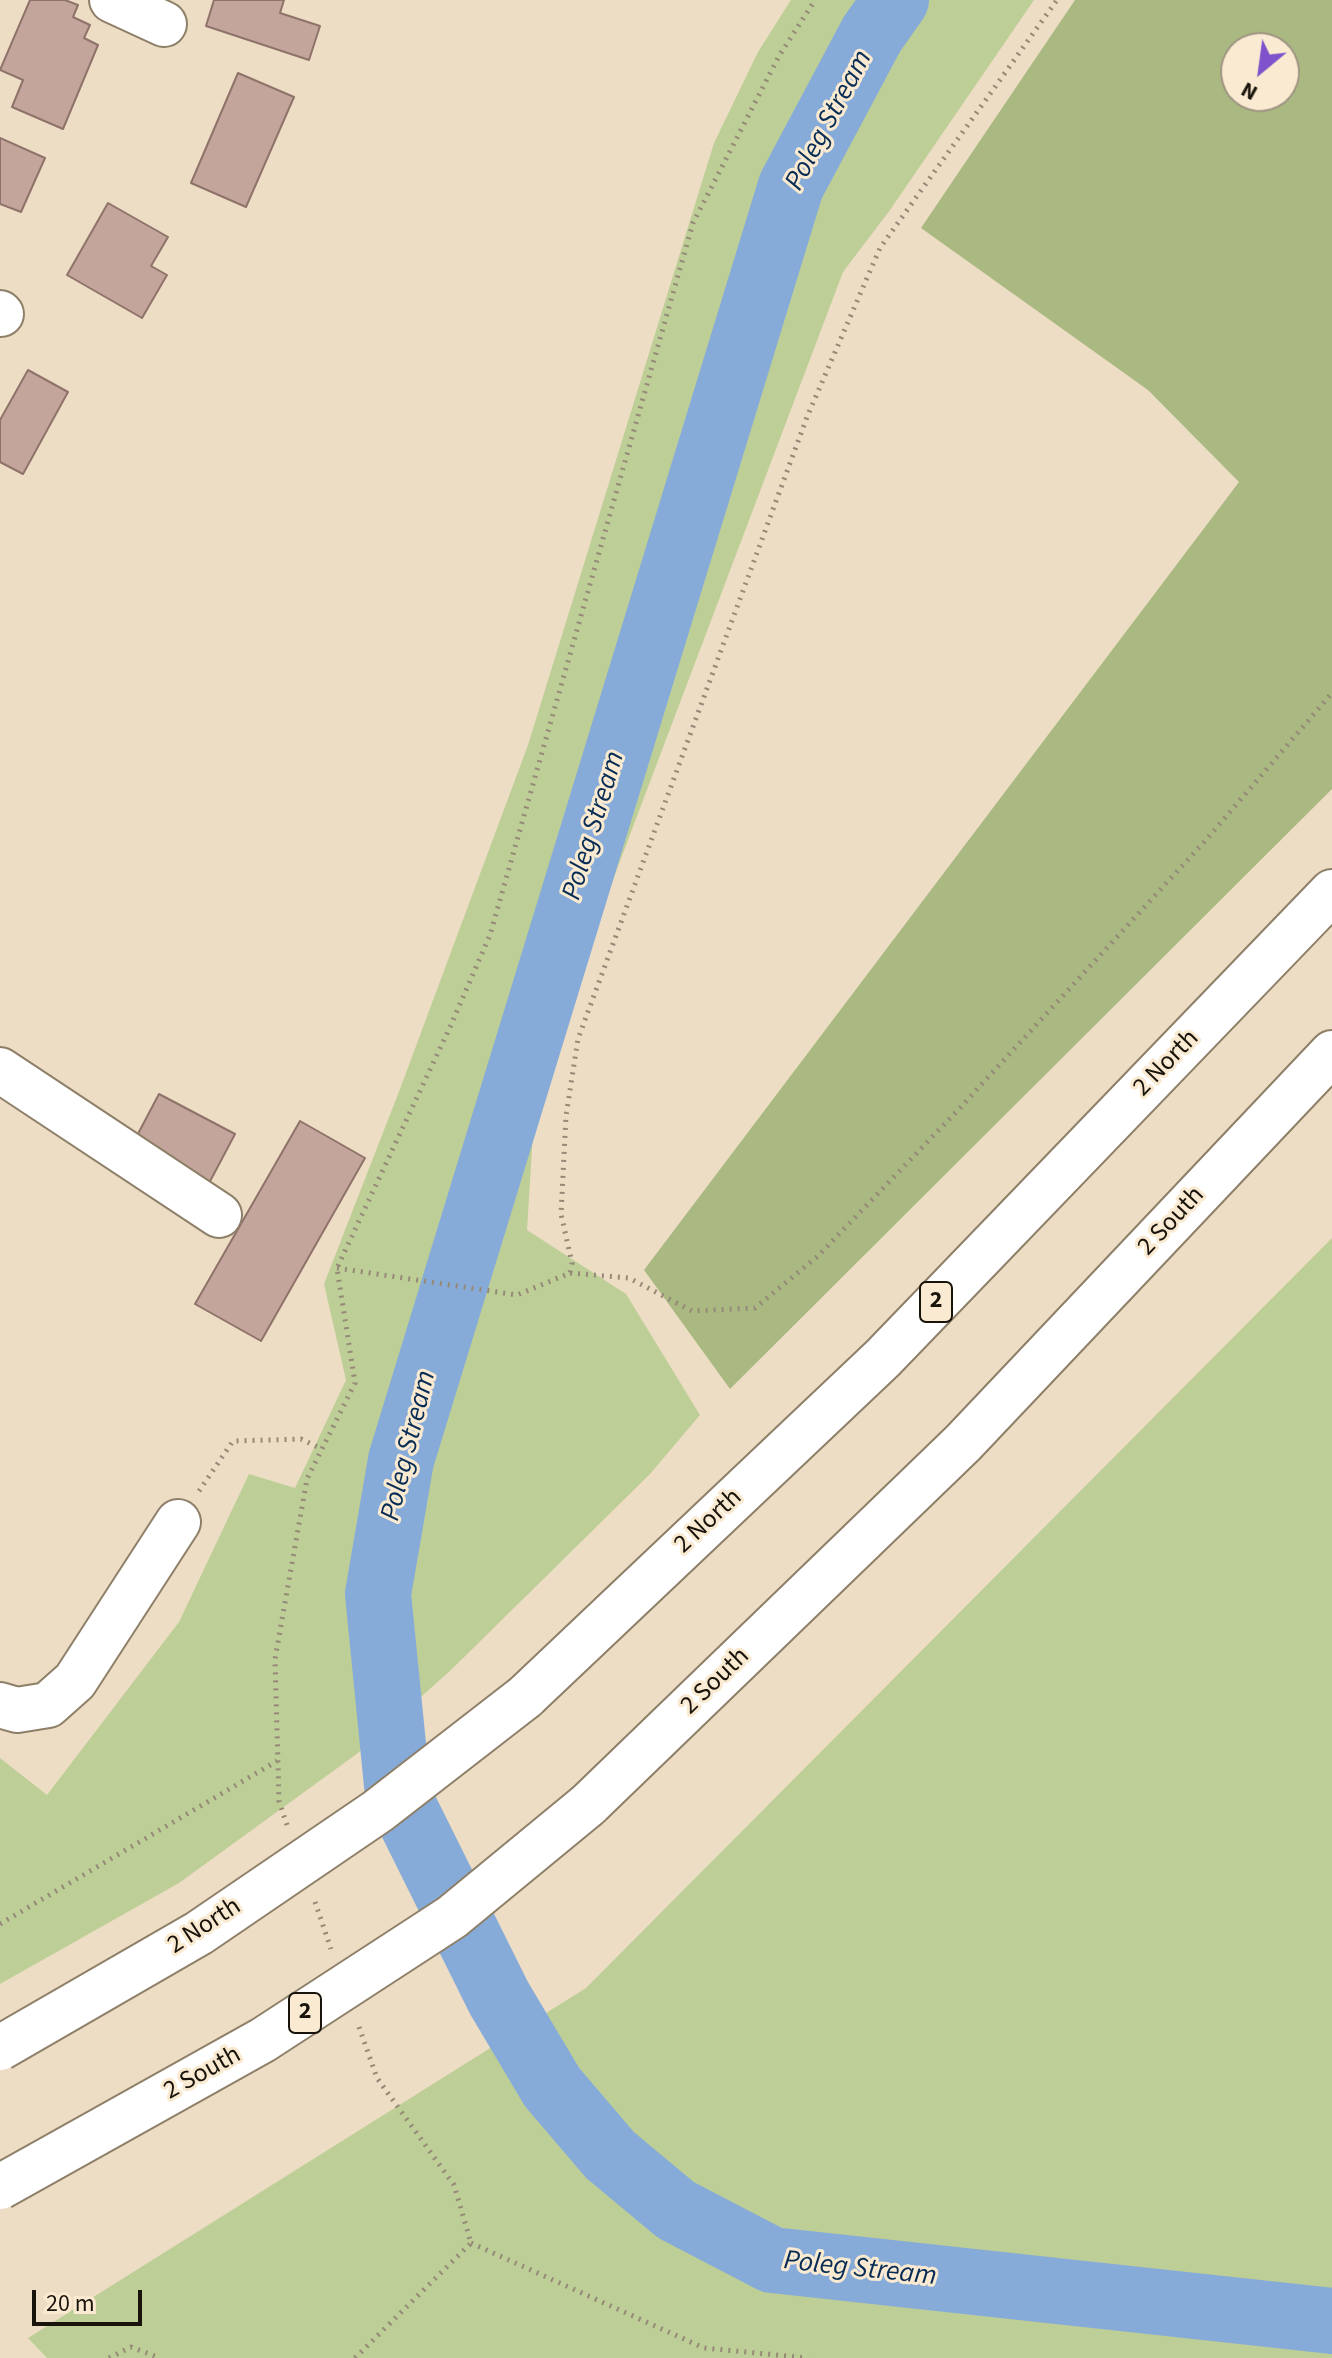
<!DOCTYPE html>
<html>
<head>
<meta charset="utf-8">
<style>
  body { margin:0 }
  #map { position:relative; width:1332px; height:2358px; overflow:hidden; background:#edddc4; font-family:"Source Sans 3",sans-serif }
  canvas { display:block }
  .north { position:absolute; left:1220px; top:32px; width:80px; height:80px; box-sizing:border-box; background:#faead1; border:2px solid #a09482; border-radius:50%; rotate:209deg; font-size:22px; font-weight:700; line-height:32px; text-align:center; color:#19140b }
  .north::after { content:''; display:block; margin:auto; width:28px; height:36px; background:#7f53cc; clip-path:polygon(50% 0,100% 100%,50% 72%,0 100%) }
  .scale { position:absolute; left:32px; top:2290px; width:110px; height:36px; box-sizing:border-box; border:4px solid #19140b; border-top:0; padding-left:10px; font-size:24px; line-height:28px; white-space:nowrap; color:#19140b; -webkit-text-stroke:6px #faead1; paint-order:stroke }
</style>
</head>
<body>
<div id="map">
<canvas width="1332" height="2358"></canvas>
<div class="north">N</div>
<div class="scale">20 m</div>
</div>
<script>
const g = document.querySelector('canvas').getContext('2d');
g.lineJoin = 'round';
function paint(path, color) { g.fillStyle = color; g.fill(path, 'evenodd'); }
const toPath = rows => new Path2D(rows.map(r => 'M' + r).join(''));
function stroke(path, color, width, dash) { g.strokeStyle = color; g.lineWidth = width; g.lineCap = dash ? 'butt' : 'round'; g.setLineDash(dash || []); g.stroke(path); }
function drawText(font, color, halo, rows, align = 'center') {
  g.font = font + ' "Source Sans 3",sans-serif'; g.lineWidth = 6; g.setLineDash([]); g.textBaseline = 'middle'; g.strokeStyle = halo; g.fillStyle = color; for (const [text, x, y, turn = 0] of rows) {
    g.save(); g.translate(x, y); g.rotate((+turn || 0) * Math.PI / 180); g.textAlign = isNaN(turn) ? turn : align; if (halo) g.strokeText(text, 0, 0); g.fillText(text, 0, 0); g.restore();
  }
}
const green = toPath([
  [791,0,1034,0,890,210,843,272,536,1083,527,1230,626,1294,700,1415,650,1474,451,1670,358,1753,179,1883,0,1984,0,1758,47,1795,179,1622,249,1474,295,1488,346,1380,324,1284,400,1089,528,745,714,143,758,52],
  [1332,1238,1332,2358,47,2358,28,2338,586,1988]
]);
const forest = toPath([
  [1075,0,1332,0,1332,789,730,1389,644,1270,1239,482,1148,390,921,228],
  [1236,48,1284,48,1284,96,1236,96]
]);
const river = toPath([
  [896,0,872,34,791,186,401,1460,378,1594,398,1795,499,1998,552,2087,610,2155,676,2210,772,2260,1332,2321]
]);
const building = toPath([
  [30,0,65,0,78,5,73,17,90,25,84,38,98,45,63,129,12,107,23,80,0,70,30,0],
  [214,0,284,0,280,13,320,26,309,60,206,26,214,0],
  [238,73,294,97,246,207,191,183,238,73],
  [0,138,45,158,21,212,0,204,0,138],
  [108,203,168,237,151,266,167,275,142,318,67,275,108,203],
  [28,370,68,392,23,474,0,462,0,420,28,370],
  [159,1094,235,1134,207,1187,131,1147,159,1094],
  [300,1121,365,1158,261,1341,195,1304,300,1121]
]);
const path = toPath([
  [337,1268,517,1295,570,1273,572,1263,561,1214,566,1116,578,1039,807,417,880,248,1057,0],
  [570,1273,629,1278,692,1311,755,1308,818,1256,959,1109,1205,841,1332,693],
  [199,1491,233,1441,301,1439,322,1449],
  [287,1825,279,1801,275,1659,307,1479,355,1383,337,1268,450,1027,490,935,693,223,779,56,815,0],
  [315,1902,331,1949],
  [0,1924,277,1761],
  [359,2027,377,2078,454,2185,471,2243],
  [471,2243,704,2348,808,2358],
  [109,2358,131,2347,160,2358],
  [355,2358,471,2243]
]);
const minor = toPath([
  [112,0,164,24],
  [0,313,1,314],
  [0,1070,219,1215],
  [0,1705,17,1710,48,1705,75,1681,178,1522]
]);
const highway = toPath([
  [525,1697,883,1358,1332,892],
  [588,1805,963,1443,1332,1053]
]);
const highwayBridge = toPath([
  [0,2048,199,1933,378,1811,525,1697],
  [0,2187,263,2040,452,1917,588,1805]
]);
const shields = [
  [936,1302,32],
  [305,2013,32]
];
const shieldNames = [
  ["2",936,1302],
  ["2",305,2013]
];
const streetNames = [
  ["2 North",1167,1064,-46],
  ["2 South",1172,1222,-47],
  ["2 North",709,1522,-43],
  ["2 South",716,1682,-44],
  ["2 North",205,1927,-33],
  ["2 South",203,2074,-29]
];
const waterNames = [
  ["Poleg Stream",830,121,-62],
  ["Poleg Stream",595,826,-73],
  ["Poleg Stream",410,1446,-76],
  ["Poleg Stream",860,2270,6]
];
paint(green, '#bece97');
paint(forest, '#a9b981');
stroke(river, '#87abd8', 66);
paint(building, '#c3a59b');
stroke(building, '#8f736a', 2);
stroke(minor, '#8e7f68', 48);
stroke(highway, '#8e7f68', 48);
stroke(path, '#958977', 5, [2, 6]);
stroke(minor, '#fff', 44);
stroke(highway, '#fff', 44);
stroke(highwayBridge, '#8e7f68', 48, []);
stroke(highwayBridge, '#fff', 44);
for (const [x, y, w] of shields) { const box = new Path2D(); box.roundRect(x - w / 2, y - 20, w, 40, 6); g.fillStyle = '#faead1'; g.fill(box); stroke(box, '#19140b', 2); }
drawText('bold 24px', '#19140b', null, shieldNames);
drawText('26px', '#19140b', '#faead1', streetNames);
drawText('italic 28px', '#072c55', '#faead1', waterNames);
</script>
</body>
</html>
